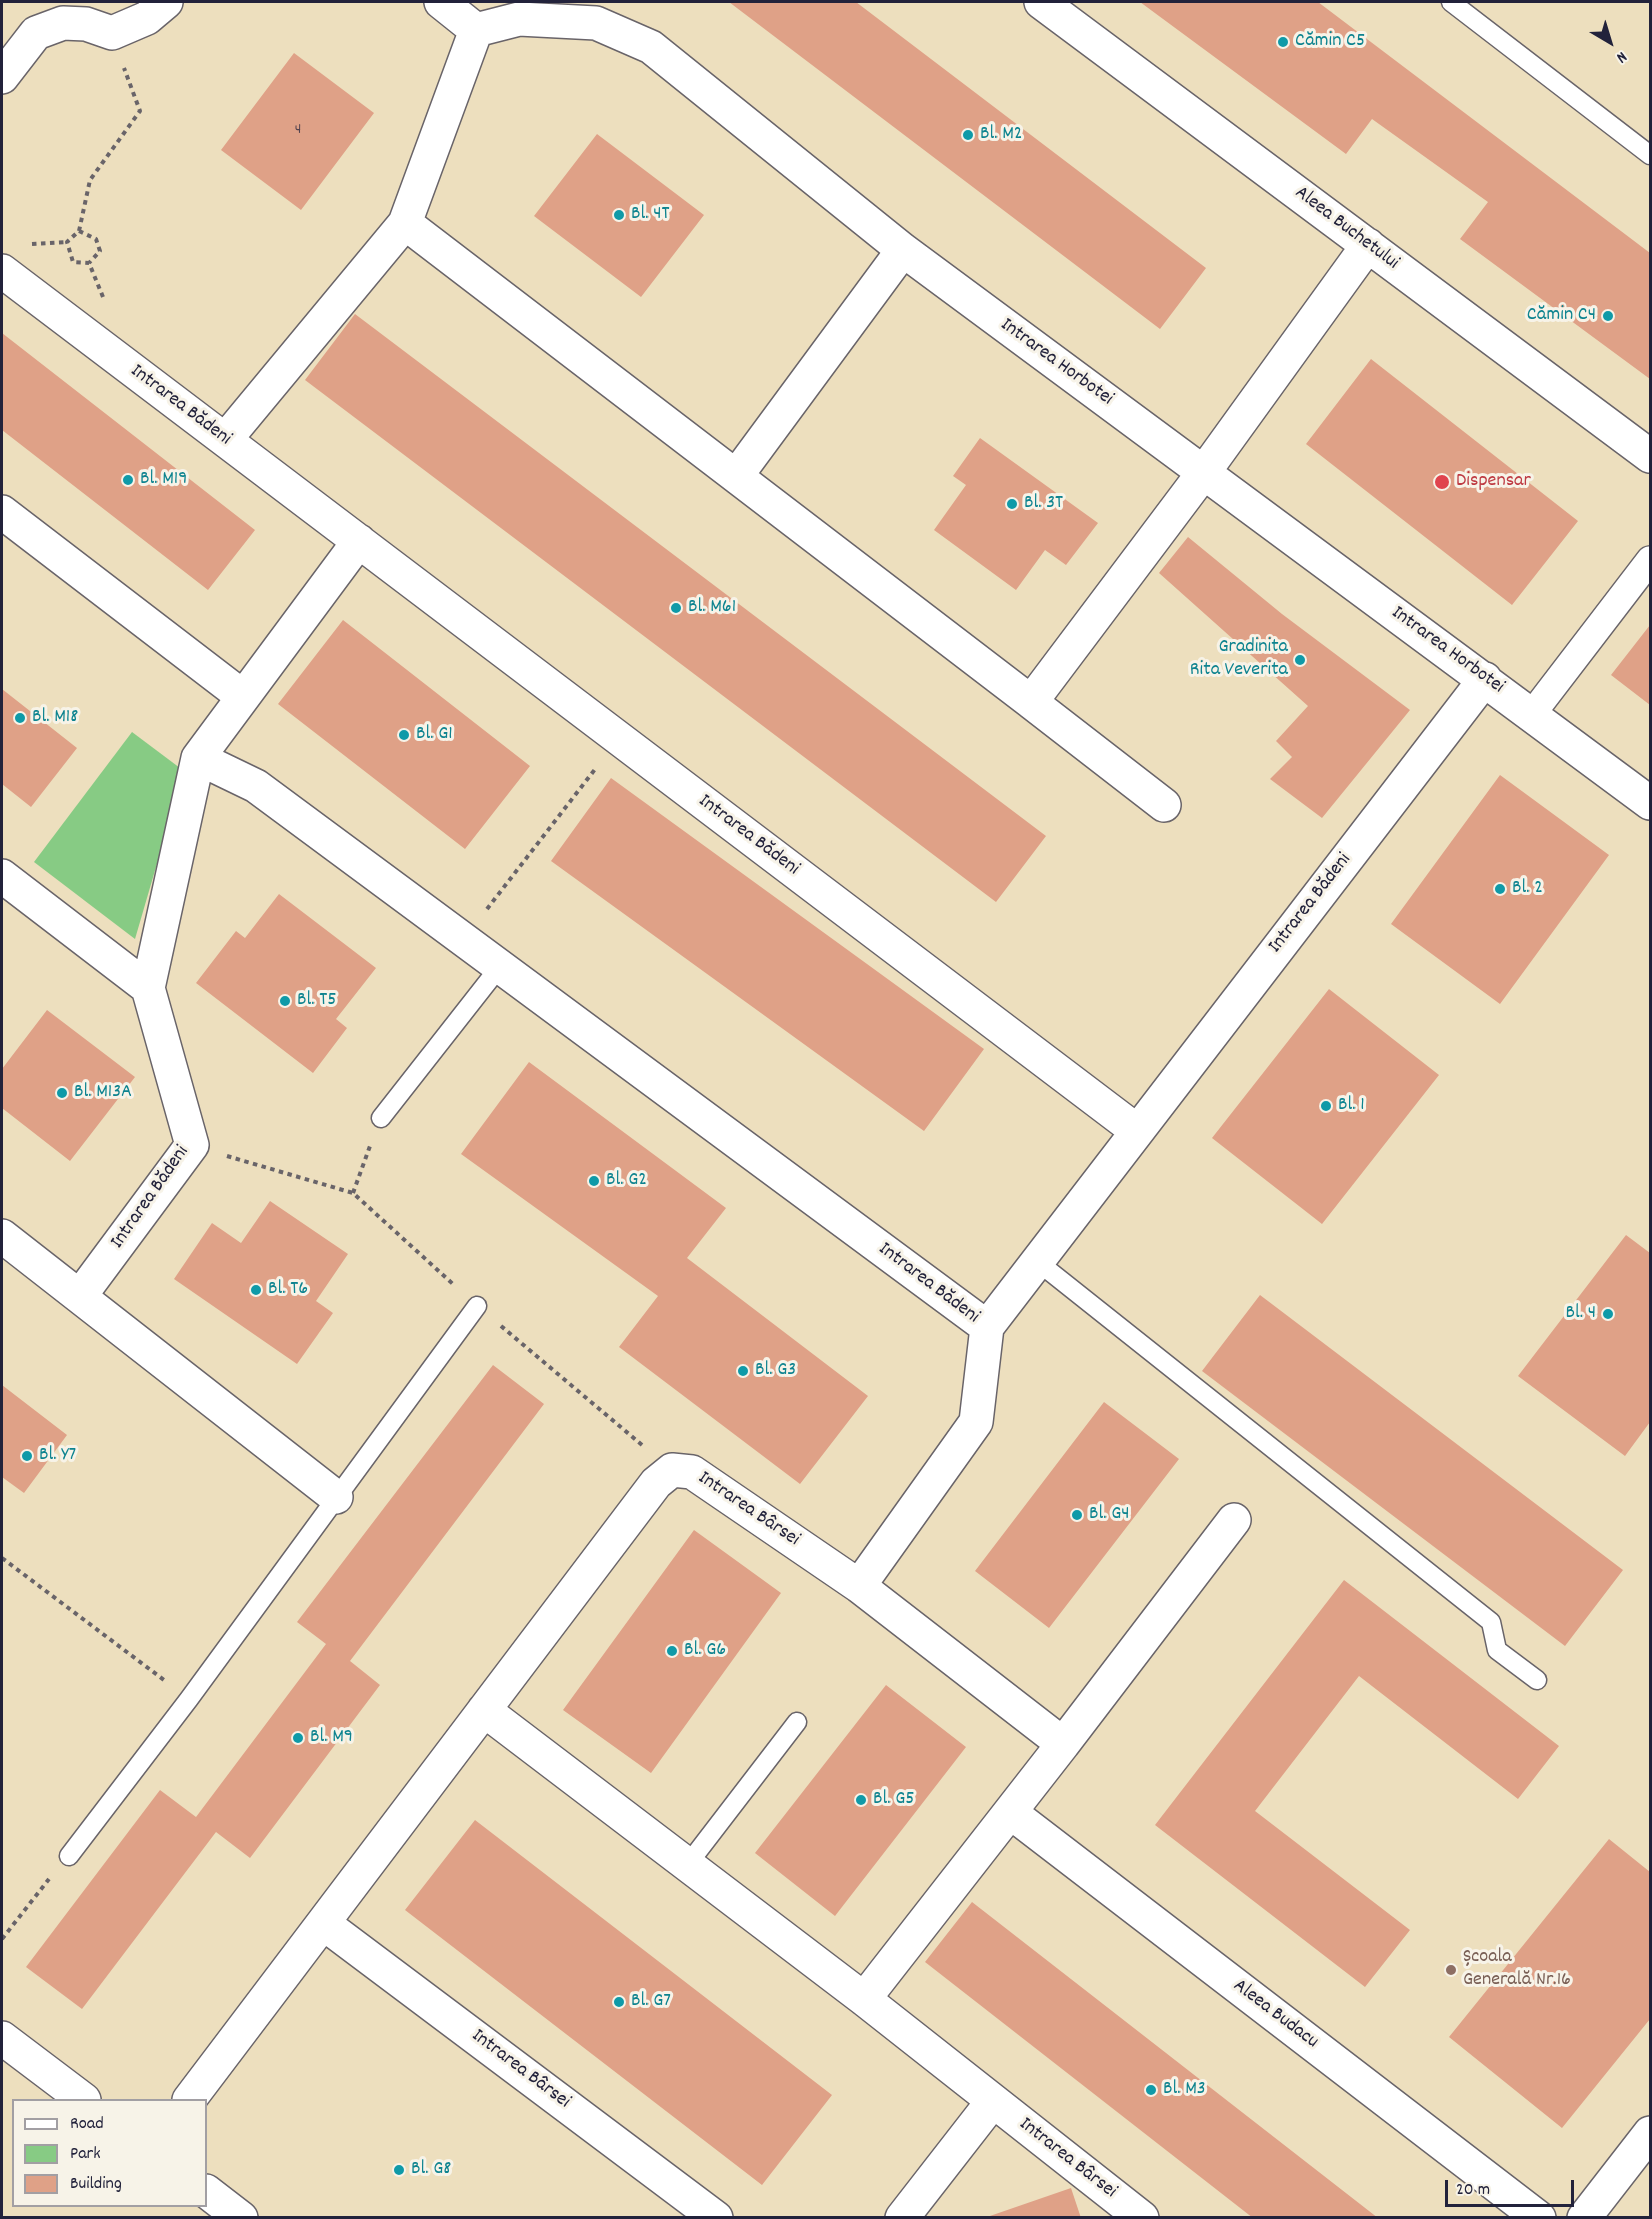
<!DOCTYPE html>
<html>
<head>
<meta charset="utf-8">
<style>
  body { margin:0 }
  #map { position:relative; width:1652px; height:2219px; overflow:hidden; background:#eddfbe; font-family:Dekko,sans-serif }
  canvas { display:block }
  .frame { position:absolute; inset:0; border:3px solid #22223b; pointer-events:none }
  .legend { position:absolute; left:12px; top:2099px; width:195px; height:108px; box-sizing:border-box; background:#f7f3e8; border:2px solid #a29fa3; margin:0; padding:8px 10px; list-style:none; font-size:18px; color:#22223b }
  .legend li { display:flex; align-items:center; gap:12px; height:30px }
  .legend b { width:30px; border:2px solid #a29fa3 }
  .north { position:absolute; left:1580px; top:12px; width:60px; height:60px; -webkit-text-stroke:4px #f7f3e8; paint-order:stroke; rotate:142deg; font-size:16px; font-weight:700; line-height:24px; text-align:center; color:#22223b }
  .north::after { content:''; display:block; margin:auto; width:21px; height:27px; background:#22223b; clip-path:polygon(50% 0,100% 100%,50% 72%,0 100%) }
  .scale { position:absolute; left:1445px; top:2180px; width:129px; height:27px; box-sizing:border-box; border:3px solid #22223b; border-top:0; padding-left:8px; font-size:18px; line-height:21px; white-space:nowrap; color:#22223b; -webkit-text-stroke:4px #f7f3e8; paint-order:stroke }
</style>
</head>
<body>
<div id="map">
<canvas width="1652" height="2219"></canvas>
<div class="frame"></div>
<ul class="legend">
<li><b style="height:8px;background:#fff"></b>Road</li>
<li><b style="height:16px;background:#87cb84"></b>Park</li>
<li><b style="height:16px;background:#dfa187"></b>Building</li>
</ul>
<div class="north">N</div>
<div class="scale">20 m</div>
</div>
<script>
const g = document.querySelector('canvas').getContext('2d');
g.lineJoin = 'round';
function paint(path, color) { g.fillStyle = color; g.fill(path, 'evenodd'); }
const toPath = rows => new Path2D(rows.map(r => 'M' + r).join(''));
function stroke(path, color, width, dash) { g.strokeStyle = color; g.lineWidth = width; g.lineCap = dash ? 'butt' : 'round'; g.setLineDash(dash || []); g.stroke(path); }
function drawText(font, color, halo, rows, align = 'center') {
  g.font = font + ' Dekko,sans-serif'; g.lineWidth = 6; g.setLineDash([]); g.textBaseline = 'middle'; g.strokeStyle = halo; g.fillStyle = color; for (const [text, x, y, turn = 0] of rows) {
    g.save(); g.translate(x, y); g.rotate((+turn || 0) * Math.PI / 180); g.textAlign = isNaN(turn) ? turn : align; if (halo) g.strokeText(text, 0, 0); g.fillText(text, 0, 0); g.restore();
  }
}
const green = toPath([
  [132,732,184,771,135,939,34,862]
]);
const building = toPath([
  [729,2,856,2,1206,268,1160,329],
  [1140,2,1318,2,1650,253,1650,379,1460,239,1488,202,1372,119,1346,154],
  [294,53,374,113,301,210,221,150],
  [597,134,704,215,641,297,534,216],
  [355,314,1046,836,996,902,305,380],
  [2,333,255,530,208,590,2,430],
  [1371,359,1578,521,1512,605,1306,444],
  [980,438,1098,523,1066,565,1045,550,1016,590,934,530,966,485,953,476],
  [1188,537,1282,614,1410,710,1322,818,1270,779,1292,757,1276,741,1308,706,1159,573],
  [343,620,530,766,465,849,278,704],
  [1650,625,1650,705,1611,675],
  [2,689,77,748,31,807,2,784],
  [1500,775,1609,855,1500,1004,1391,924],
  [611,778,984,1049,924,1131,551,861],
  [279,894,376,968,336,1019,347,1028,313,1073,196,983,236,931,245,938],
  [1329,989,1439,1075,1322,1224,1212,1138],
  [47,1010,135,1077,70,1161,2,1108,2,1069],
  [529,1062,726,1208,687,1258,868,1396,800,1484,619,1347,658,1296,461,1154],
  [270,1201,348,1254,316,1301,333,1313,297,1364,174,1279,212,1223,241,1243],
  [1626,1235,1650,1253,1650,1422,1625,1456,1518,1376],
  [1260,1295,1623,1570,1565,1646,1202,1371],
  [493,1365,544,1404,350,1661,380,1685,250,1858,216,1832,82,2009,26,1967,160,1790,196,1817,326,1644,297,1622],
  [2,1385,67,1435,24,1493,2,1477],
  [1104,1402,1179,1459,1049,1628,975,1571],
  [694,1530,781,1593,651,1773,563,1710],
  [1344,1580,1559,1746,1518,1799,1359,1676,1255,1811,1410,1930,1365,1987,1155,1825],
  [886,1685,966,1747,835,1916,755,1853],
  [475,1820,832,2095,762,2185,405,1910],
  [1609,1839,1650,1872,1650,2019,1562,2128,1449,2037],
  [972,1902,1378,2218,1253,2218,925,1962],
  [1071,2188,1081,2218,987,2218,987,2217]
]);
const path = toPath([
  [79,231,96,239,100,251,89,263],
  [32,244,67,242],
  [103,297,89,263,73,262,67,242,79,231,90,180,140,111,124,68],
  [487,909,596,768],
  [227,1156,353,1193,454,1285],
  [353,1193,370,1146],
  [501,1326,642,1445],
  [2,1558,164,1680],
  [2,1939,49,1879]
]);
const service = toPath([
  [1451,2,1650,155],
  [381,1118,501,965],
  [1038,1262,1491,1622,1497,1650,1537,1680],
  [69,1856,189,1699,477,1306],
  [688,1864,797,1722]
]);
const pedestrian = toPath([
  [1532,714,1650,560]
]);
const minor = toPath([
  [441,2,476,30],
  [1041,2,1650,456],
  [476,30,519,19,596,23,651,47,903,250,1650,803],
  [2,77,36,33,63,23,86,24,112,33,147,18,166,2],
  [405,223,1031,702,1204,472,1368,245],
  [2,271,1137,1131],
  [225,440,405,223,476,30],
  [737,475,903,250],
  [2,512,242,696],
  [1031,702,1164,805],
  [198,758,256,786,987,1327],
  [2,876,148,988],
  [2,1236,336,1497],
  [80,1296,192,1145,148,988,198,758,359,541],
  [859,1586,976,1422,987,1327,1485,679],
  [484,1710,864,1999,1142,2218],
  [1063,1744,1234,1520],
  [1010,1812,1539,2218],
  [323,1923,716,2218],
  [2,2038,84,2100],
  [189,2100,656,1483,672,1470,692,1472,859,1586,1063,1744,864,1999],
  [206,2191,241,2218],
  [902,2218,993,2101],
  [1584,2218,1650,2133]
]);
const markers = [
  [1283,42,6,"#0f9aa8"],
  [968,135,6,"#0f9aa8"],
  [619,215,6,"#0f9aa8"],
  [1608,316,6,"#0f9aa8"],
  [128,480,6,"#0f9aa8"],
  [1442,482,8,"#e0444e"],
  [1012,504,6,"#0f9aa8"],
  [676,608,6,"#0f9aa8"],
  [1300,660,6,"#0f9aa8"],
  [20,718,6,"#0f9aa8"],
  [404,735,6,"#0f9aa8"],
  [1500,889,6,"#0f9aa8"],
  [285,1001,6,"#0f9aa8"],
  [62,1093,6,"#0f9aa8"],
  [1326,1106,6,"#0f9aa8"],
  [594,1181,6,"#0f9aa8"],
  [256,1290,6,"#0f9aa8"],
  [1608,1314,6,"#0f9aa8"],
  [743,1371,6,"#0f9aa8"],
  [27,1456,6,"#0f9aa8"],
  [1077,1515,6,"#0f9aa8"],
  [672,1651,6,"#0f9aa8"],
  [298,1738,6,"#0f9aa8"],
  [861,1800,6,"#0f9aa8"],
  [1451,1970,6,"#8d6e63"],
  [619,2002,6,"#0f9aa8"],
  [1151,2090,6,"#0f9aa8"],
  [399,2170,6,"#0f9aa8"]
];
const numberNames = [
  ["4",298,131]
];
const cultureNames = [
  ["Cămin C5",1295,42],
  ["Bl. M2",980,135],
  ["Bl. 4T",631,215],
  ["Cămin C4",1596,316,"right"],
  ["Bl. M19",140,480],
  ["Bl. 3T",1024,504],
  ["Bl. M61",688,608],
  ["Gradinita",1288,648,"right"],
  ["Rita Veverita",1288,671,"right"],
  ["Bl. M18",32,718],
  ["Bl. G1",416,735],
  ["Bl. 2",1512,889],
  ["Bl. T5",297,1001],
  ["Bl. M13A",74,1093],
  ["Bl. 1",1338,1106],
  ["Bl. G2",606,1181],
  ["Bl. T6",268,1290],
  ["Bl. 4",1596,1314,"right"],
  ["Bl. G3",755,1371],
  ["Bl. Y7",39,1456],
  ["Bl. G4",1089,1515],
  ["Bl. G6",684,1651],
  ["Bl. M9",310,1738],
  ["Bl. G5",873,1800],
  ["Bl. G7",631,2002],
  ["Bl. M3",1163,2090],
  ["Bl. G8",411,2170]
];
const streetNames = [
  ["Aleea Buchetului",1346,229,37],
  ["Intrarea Horbotei",1056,363,36],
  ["Intrarea Bădeni",180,406,37],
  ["Intrarea Horbotei",1447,651,36],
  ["Intrarea Bădeni",748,836,37],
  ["Intrarea Bădeni",1311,904,-52],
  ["Intrarea Bădeni",151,1198,-55],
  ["Intrarea Bădeni",928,1284,37],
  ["Intrarea Bârsei",748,1510,34],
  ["Aleea Budacu",1275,2015,37],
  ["Intrarea Bârsei",520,2070,37],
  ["Intrarea Bârsei",1067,2159,38]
];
const healthNames = [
  ["Dispensar",1456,482]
];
const educationNames = [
  ["Școala",1463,1958],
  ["Generală Nr.16",1463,1981]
];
paint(green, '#87cb84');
paint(building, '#dfa187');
stroke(service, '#696469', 21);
stroke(pedestrian, '#696469', 30);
stroke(minor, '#696469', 36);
stroke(path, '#696469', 4, [4.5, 4.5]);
stroke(service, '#fff', 18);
stroke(pedestrian, '#fff', 27);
stroke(minor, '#fff', 33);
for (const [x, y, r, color] of markers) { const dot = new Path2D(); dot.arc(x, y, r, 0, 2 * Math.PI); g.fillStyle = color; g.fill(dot); stroke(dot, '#f7f3e8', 2); }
drawText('16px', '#51424e', null, numberNames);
drawText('20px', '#0d838f', '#f7f3e8', cultureNames, 'left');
drawText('20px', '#22223b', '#f7f3e8', streetNames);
drawText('20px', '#be3a42', '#f7f3e8', healthNames, 'left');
drawText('20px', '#785e54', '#f7f3e8', educationNames, 'left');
</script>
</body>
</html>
